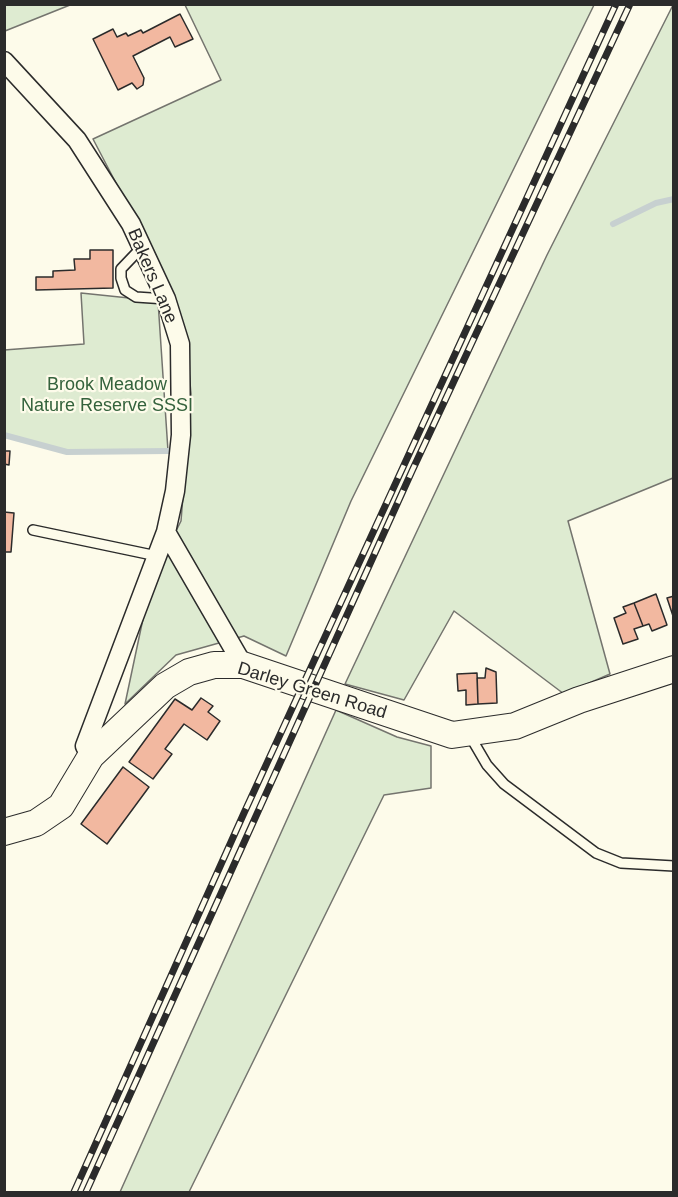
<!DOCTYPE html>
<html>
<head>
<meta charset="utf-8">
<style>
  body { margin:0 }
  #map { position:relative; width:678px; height:1197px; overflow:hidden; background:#fdfbea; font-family:Helvetica,sans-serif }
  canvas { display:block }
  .frame { position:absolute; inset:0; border:6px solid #2b2b2b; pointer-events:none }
</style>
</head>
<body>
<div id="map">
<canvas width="678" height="1197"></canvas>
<div class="frame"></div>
</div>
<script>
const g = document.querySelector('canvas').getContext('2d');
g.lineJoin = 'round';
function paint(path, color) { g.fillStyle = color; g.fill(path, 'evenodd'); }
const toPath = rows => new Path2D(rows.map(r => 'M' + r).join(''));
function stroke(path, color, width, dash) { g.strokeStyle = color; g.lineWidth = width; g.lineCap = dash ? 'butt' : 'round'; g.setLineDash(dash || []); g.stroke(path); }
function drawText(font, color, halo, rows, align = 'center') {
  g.font = font + ' Helvetica,sans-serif'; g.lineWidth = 4.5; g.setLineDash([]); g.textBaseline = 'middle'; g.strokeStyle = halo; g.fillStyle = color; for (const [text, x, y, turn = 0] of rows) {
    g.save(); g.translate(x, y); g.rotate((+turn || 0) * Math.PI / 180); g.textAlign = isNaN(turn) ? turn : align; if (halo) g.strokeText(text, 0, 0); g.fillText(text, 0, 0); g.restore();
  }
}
const green = toPath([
  [5,4,70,4,70,5,5,31,5,4],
  [185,5,594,5,351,501,286,656,244,636,176,655,125,704,151,581,181,521,191,394,187,349,167,281,93,139,221,80,185,5],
  [673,5,673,478,568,521,610,674,564,694,454,611,404,700,345,684,547,255,673,5],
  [81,293,158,301,168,451,67,452,5,435,4,350,84,344,81,293],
  [336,710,397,737,431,746,431,788,384,795,189,1192,120,1192,336,710]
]);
const stream = toPath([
  [613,224,656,203,674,199],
  [4,435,67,452,168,451]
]);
const building = toPath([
  [180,14,193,39,175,47,170,37,133,56,144,78,143,85,137,89,132,83,118,90,93,39,113,29,117,37,126,33,128,36,141,30,143,33,180,14],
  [90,250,113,250,113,288,36,290,36,277,53,277,53,271,75,270,74,259,90,259,90,250],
  [4,451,10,451,9,465,4,464,4,451],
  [4,512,14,513,11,552,4,552,4,512],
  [656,594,667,625,652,631,649,624,643,626,634,603,656,594],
  [674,596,674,619,667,598,674,596],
  [634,603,643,626,634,629,638,639,623,644,614,618,626,613,623,607,634,603],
  [486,668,496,672,497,703,478,704,477,678,485,678,486,668],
  [477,673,478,704,466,705,466,690,458,691,457,674,477,673],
  [201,698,213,706,208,712,220,721,207,740,184,724,165,749,172,754,153,779,129,762,175,699,192,710,201,698],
  [123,767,149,787,107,844,81,824,123,767]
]);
const lane = toPath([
  [142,247,121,269,121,278,125,290,136,297,166,299],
  [33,530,157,556],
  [470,736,487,765,504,784,596,853,621,863,674,866]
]);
const street = toPath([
  [4,61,77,140,131,224,166,299,180,344,181,435,175,491,166,532,85,746,91,756],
  [166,532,243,665]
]);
const secondary = toPath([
  [4,832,36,823,61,806,91,756,165,686,189,672,214,665,243,665,452,735,515,726,579,700,674,669]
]);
const rail = toPath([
  [74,1192,244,813,616,4],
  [86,1192,412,471,630,4]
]);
const streetNames = [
  ["Bakers Lane",152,276,67],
  ["Darley Green Road",312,691,17]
];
const parkNames = [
  ["Brook Meadow",107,385],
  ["Nature Reserve SSSI",107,406]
];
paint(green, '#deebd1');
stroke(green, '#74746e', 1.5);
stroke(stream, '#c7d0d0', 6);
paint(building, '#f2b8a0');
stroke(building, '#2b2b2b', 1.5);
stroke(lane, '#2b2b2b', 12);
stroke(street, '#2b2b2b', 21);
stroke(secondary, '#2b2b2b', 28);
stroke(lane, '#fdfbea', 9);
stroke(street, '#fdfbea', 18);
stroke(secondary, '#fdfbea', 26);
stroke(rail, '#2b2b2b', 7);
stroke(rail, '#fdfbea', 4.5, [14]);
drawText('18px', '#2b2b2b', '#fdfbea', streetNames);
drawText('18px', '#34623c', '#fdfbea', parkNames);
</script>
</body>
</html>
